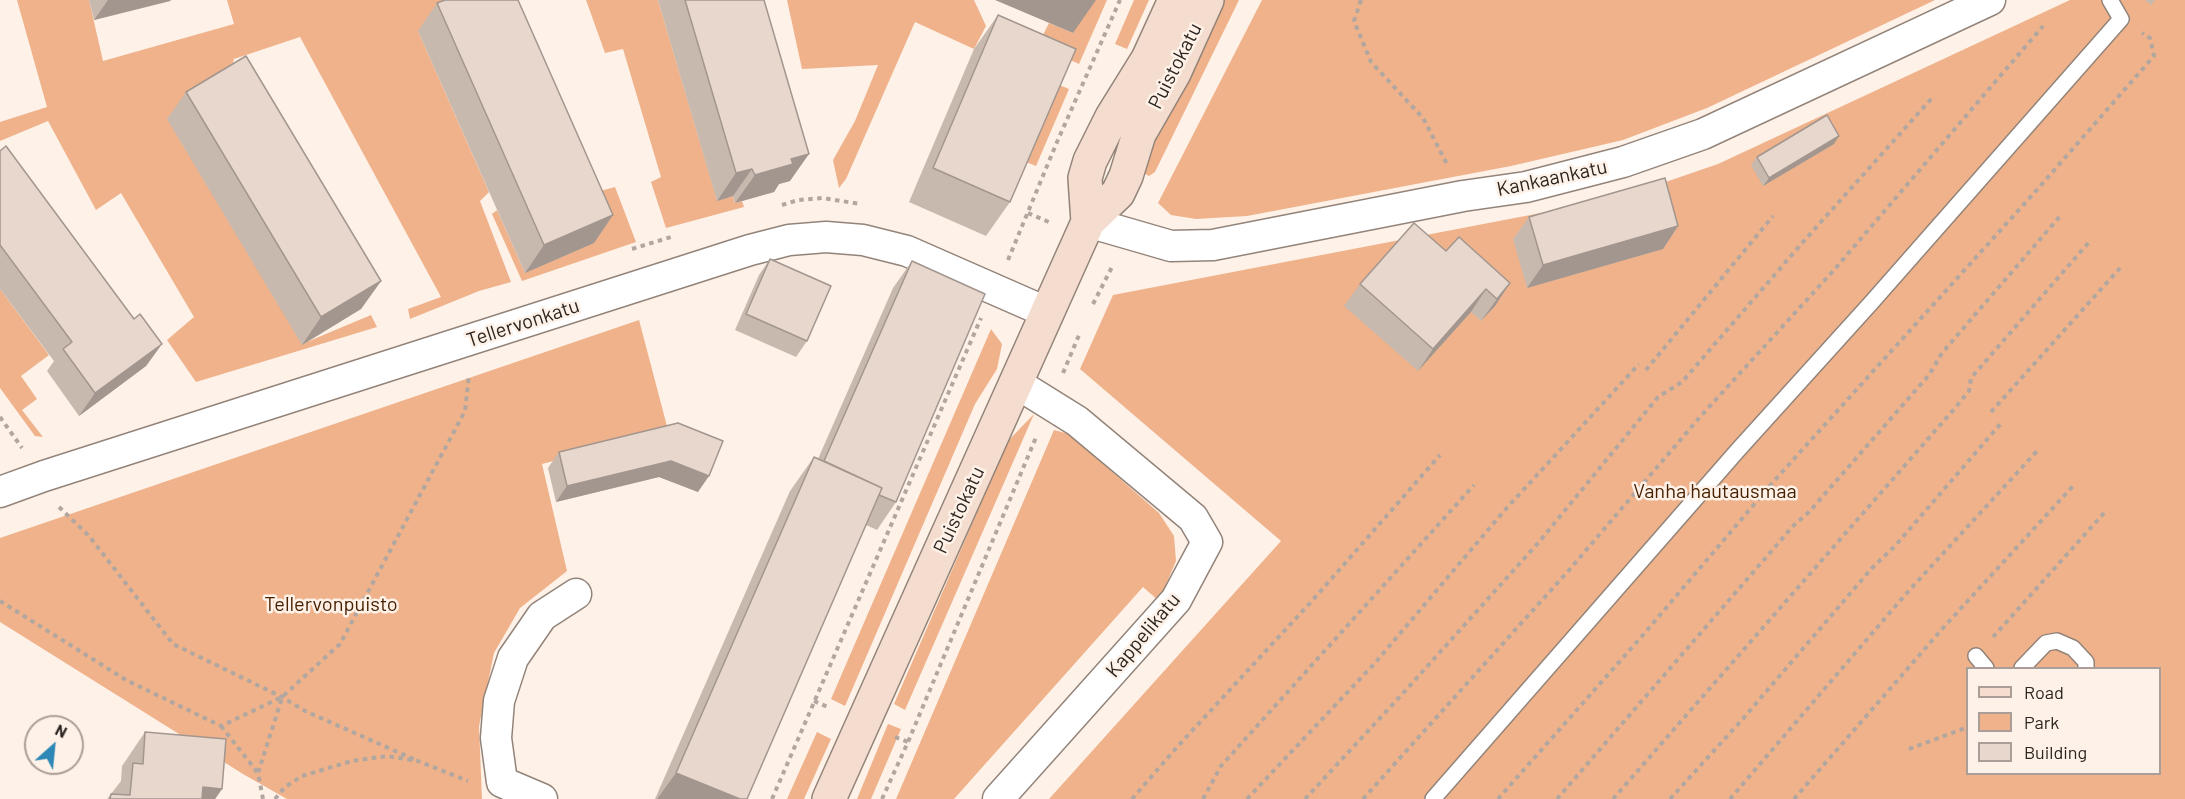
<!DOCTYPE html>
<html>
<head>
<meta charset="utf-8">
<style>
  body { margin:0 }
  #map { position:relative; width:2185px; height:799px; overflow:hidden; background:#fef1e8; font-family:Barlow,sans-serif }
  canvas { display:block }
  .legend { position:absolute; left:1966px; top:667px; width:195px; height:108px; box-sizing:border-box; background:#fef1e8; border:2px solid #aa9f98; margin:0; padding:8px 10px; list-style:none; font-size:18px; color:#2b2521 }
  .legend li { display:flex; align-items:center; gap:12px; height:30px }
  .legend b { width:30px; border:2px solid #aa9f98 }
  .north { position:absolute; left:24px; top:715px; width:60px; height:60px; box-sizing:border-box; background:#fef1e8; border:2px solid #aa9f98; border-radius:50%; rotate:27deg; font-size:16px; font-weight:700; line-height:24px; text-align:center; color:#2b2521 }
  .north::after { content:''; display:block; margin:auto; width:21px; height:27px; background:#2e88b5; clip-path:polygon(50% 0,100% 100%,50% 72%,0 100%) }
</style>
</head>
<body>
<div id="map">
<canvas width="2185" height="799"></canvas>
<ul class="legend">
<li><b style="height:8px;background:#f4ddce"></b>Road</li>
<li><b style="height:16px;background:#efb28a"></b>Park</li>
<li><b style="height:16px;background:#e8d7cc"></b>Building</li>
</ul>
<div class="north">N</div>
</div>
<script>
const g = document.querySelector('canvas').getContext('2d');
g.lineJoin = 'round';
function paint(path, color) { g.fillStyle = color; g.fill(path, 'evenodd'); }
const toPath = rows => new Path2D(rows.map(r => 'M' + r).join(''));
function stroke(path, color, width, dash) { g.strokeStyle = color; g.lineWidth = width; g.lineCap = dash ? 'butt' : 'round'; g.setLineDash(dash || []); g.stroke(path); }
function drawText(font, color, halo, rows, align = 'center') {
  g.font = font + ' Barlow,sans-serif'; g.lineWidth = 5; g.setLineDash([]); g.textBaseline = 'middle'; g.strokeStyle = halo; g.fillStyle = color; for (const [text, x, y, turn = 0] of rows) {
    g.save(); g.translate(x, y); g.rotate((+turn || 0) * Math.PI / 180); g.textAlign = isNaN(turn) ? turn : align; if (halo) g.strokeText(text, 0, 0); g.fillText(text, 0, 0); g.restore();
  }
}
const green = toPath([
  [17,0,89,0,103,61,234,24,227,0,487,0,418,31,489,192,480,201,511,282,479,291,410,319,408,309,441,297,300,37,234,59,227,84,302,344,371,315,377,327,196,382,167,340,194,317,121,193,96,210,48,121,0,141,0,122,47,107],
  [586,0,658,0,717,200,733,196,735,203,742,201,744,207,666,228,651,182,661,177,623,49,605,53],
  [787,0,974,0,986,26,974,49,915,22,846,179,839,188,833,160,855,121,878,65,802,69],
  [1087,0,1107,0,1079,64,1053,52,1043,35,1049,23,1073,33],
  [1134,0,1149,0,1127,49,1115,44],
  [1222,0,1239,0,1155,172,1149,176,1142,172,1148,151],
  [1262,0,1935,0,1707,108,1623,140,1511,166,1247,216,1196,219,1171,215,1158,203],
  [2070,0,2185,0,2185,799,1049,799,1281,541,1080,369,1113,295,1619,198,1718,164],
  [1968,668,2160,668,2160,774,1968,774],
  [1052,82,1069,89,1036,166,1019,159],
  [615,187,636,242,522,281,492,214,497,210,525,273,574,198],
  [0,289,49,355,21,376,37,399,22,410,43,437,35,436,0,388],
  [639,320,668,430,542,464,567,571,520,608,494,653,479,726,482,799,287,799,243,774,0,622,0,538],
  [991,329,1002,344,997,369,975,404,845,706,831,699],
  [1034,414,905,710,894,704,1008,441],
  [1054,430,1069,434,1159,513,1174,536,1176,561,1159,601,1143,587,954,799,896,799],
  [888,724,901,729,871,799,857,799],
  [817,732,831,739,804,799,787,799]
]);
const path = toPath([
  [1361,0,1354,21,1371,62,1423,118,1448,166],
  [782,205,798,200,823,198,860,204],
  [1028,213,1051,223],
  [632,249,671,237],
  [1008,260,1057,142,1120,0],
  [1093,304,1113,265],
  [1646,370,1773,216],
  [1063,373,1079,335],
  [1991,412,2120,268],
  [0,417,22,448],
  [59,507,89,536,173,644,282,697,305,711,418,761],
  [0,601,126,680,221,726,282,697,340,644,465,411,469,375],
  [1993,637,2104,513],
  [814,701,830,708],
  [221,726,258,773],
  [895,737,908,742],
  [1909,749,1968,727],
  [263,799,258,773,282,698],
  [275,799,285,787,302,776,352,761,387,756,418,761,468,781],
  [772,799,981,318],
  [882,799,908,742,1037,435],
  [1132,799,1178,746,1311,602,1440,455],
  [1203,799,1221,766,1474,485],
  [1247,799,1375,663,1504,511,1639,364],
  [1305,799,1406,690,1539,542,1658,397,1682,382,1803,242,1932,98],
  [1363,799,1570,569,1700,417,1834,270,2043,26],
  [1498,799,1643,635,1774,481,2035,192,2154,56,2150,38,2142,33],
  [1557,799,1794,525,1809,512,1929,375,1942,353,2061,215],
  [1613,799,1955,408,1969,391,1971,378,2090,241],
  [1670,799,1741,721,1872,568,1895,546,2003,421],
  [1730,799,1905,595,2037,451],
  [1794,799,1943,628,2073,486]
]);
const service = toPath([
  [1976,656,1986,668],
  [2022,668,2046,643,2057,641,2073,648,2086,662,2086,668],
  [1433,799,1738,450,1871,303,2121,19,2110,0]
]);
const minor = toPath([
  [1088,222,1171,246,1213,245,1463,196,1526,187,1623,162,1703,134,1990,0],
  [0,492,44,476,750,250,789,240,826,237,863,240,907,251,1046,312],
  [542,799,502,782,496,738,499,701,513,658,542,616,576,594],
  [998,799,1176,600,1207,542,1193,518,1077,421,1016,383]
]);
const secondary = toPath([
  [1088,222,1085,178,1090,161,1112,117,1148,59,1175,0],
  [829,799,1088,222,1118,193,1126,176,1139,134,1174,73,1207,0]
]);
const wall = toPath([
  [89,0,171,0,170,1,94,20],
  [658,0,764,0,790,181,779,184,774,192,735,203,733,196,717,201],
  [2145,0,2155,0,2151,5],
  [437,3,613,215,594,243,525,273,418,31],
  [998,15,1010,202,986,236,909,202,974,49],
  [186,92,381,281,361,309,302,345,167,119],
  [1834,144,1763,186,1751,165,1757,157],
  [0,151,134,319,162,344,146,366,79,416,47,371,54,361,0,289],
  [1529,217,1678,226,1663,249,1527,288,1513,239],
  [1446,251,1510,283,1495,306,1481,321,1471,312,1418,371,1344,306,1360,284],
  [770,259,807,341,796,357,735,330,759,275],
  [912,261,896,502,877,530,866,525,747,799,655,799,790,491,814,457,818,459,893,288],
  [678,423,698,492,659,477,556,502,548,468,559,452],
  [145,732,222,789,215,799,107,799,121,781,122,766]
]);
const shadedWall = toPath([
  [108,0,171,0,170,1,94,20],
  [995,0,1096,0,1073,33],
  [1839,136,1834,144,1763,186,1769,178],
  [809,154,790,181,779,184,774,192,735,203,755,175,791,159],
  [752,169,733,196,717,201,736,173],
  [613,215,594,243,525,273,544,245],
  [1678,226,1663,249,1527,288,1543,265],
  [381,281,361,309,302,345,321,317],
  [1510,283,1495,306,1481,321,1497,299],
  [1486,289,1471,312,1418,371,1433,349],
  [162,344,146,366,79,416,95,393],
  [671,461,709,476,698,492,659,477,556,502,567,486],
  [676,773,740,799,657,799],
  [203,787,222,789,215,799,195,799]
]);
const building = toPath([
  [445,0,518,0,613,215,544,245,437,3,445,0],
  [685,0,764,0,809,154,791,159,793,164,755,175,752,169,736,173,685,0],
  [998,15,1076,49,1010,202,933,168,998,15],
  [246,56,381,281,321,317,186,92,246,56],
  [1827,115,1839,136,1769,178,1757,157,1827,115],
  [6,146,134,319,140,314,162,344,95,393,63,349,72,342,0,245,0,151,6,146],
  [1665,178,1678,226,1543,265,1529,217,1665,178],
  [1414,223,1446,251,1459,237,1510,283,1497,299,1486,289,1433,349,1360,284,1414,223],
  [770,259,831,286,807,341,746,314,770,259],
  [912,261,985,294,896,502,879,495,882,488,824,461,912,261],
  [678,423,723,441,709,476,671,461,567,486,559,452,678,423],
  [814,457,882,488,747,799,740,799,676,773,814,457],
  [145,732,226,739,222,789,203,787,202,799,110,799,111,794,130,795,133,763,143,764,145,732]
]);
const streetNames = [
  ["Puistokatu",1175,66,-63],
  ["Kankaankatu",1552,178,-12],
  ["Tellervonkatu",523,323,-18],
  ["Puistokatu",959,510,-65],
  ["Kappelikatu",1143,635,-50]
];
const parkNames = [
  ["Vanha hautausmaa",1715,491],
  ["Tellervonpuisto",331,604]
];
paint(green, '#efb28a');
stroke(service, '#93847a', 18);
stroke(minor, '#93847a', 33);
stroke(secondary, '#93847a', 36);
stroke(path, '#b2a7a0', 4, [4.5, 4.5]);
stroke(service, '#fff', 15);
stroke(minor, '#fff', 30);
stroke(secondary, '#f4ddce', 33);
paint(wall, '#c8b9af');
paint(shadedWall, '#a2968f');
paint(building, '#e8d7cc');
stroke(building, '#a2968f', 1.5);
drawText('20px', '#2b2521', '#fef1e8', streetNames);
drawText('20px', '#482101', '#fef1e8', parkNames);
</script>
</body>
</html>
